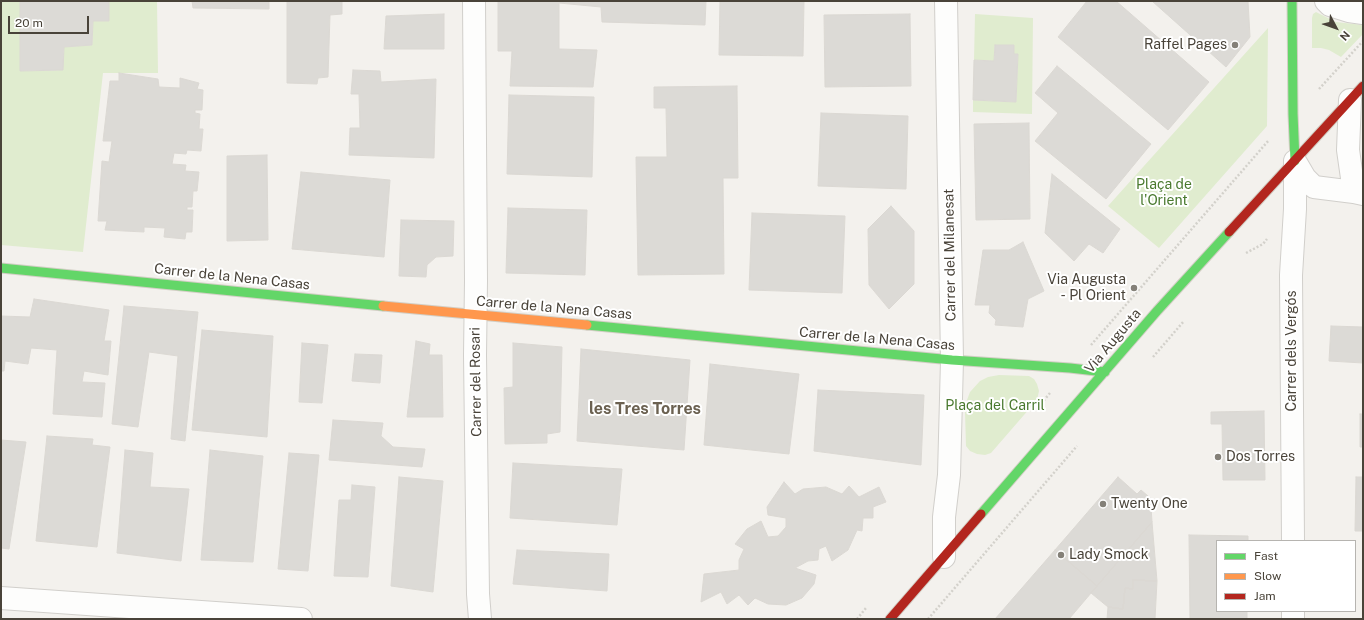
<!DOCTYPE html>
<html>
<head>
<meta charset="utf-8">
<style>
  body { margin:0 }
  #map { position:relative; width:1364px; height:620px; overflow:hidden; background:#f3f1ed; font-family:"Public Sans",sans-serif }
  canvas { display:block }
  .frame { position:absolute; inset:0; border:2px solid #494339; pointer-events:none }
  .legend { position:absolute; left:1216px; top:540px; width:140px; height:72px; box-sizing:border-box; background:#fff; border:1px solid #b6b4b0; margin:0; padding:5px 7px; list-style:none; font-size:12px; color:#494339 }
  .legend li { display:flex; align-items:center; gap:8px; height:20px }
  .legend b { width:20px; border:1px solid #b6b4b0 }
  .north { position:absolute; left:1316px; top:8px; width:40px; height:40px; -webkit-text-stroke:3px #fff; paint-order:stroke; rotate:131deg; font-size:11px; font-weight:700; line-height:16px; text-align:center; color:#494339 }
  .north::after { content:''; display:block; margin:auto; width:14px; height:18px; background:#494339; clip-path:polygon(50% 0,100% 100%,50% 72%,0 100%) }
  .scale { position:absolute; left:8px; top:16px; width:81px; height:18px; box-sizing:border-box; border:2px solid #494339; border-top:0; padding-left:5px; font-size:12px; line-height:14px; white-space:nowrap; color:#494339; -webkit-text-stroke:3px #fff; paint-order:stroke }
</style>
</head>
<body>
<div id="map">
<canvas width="1364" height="620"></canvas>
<div class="frame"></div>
<ul class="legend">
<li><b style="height:5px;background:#63d668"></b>Fast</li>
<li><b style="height:5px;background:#ff974d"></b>Slow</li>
<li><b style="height:5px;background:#b3261e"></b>Jam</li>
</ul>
<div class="north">N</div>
<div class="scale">20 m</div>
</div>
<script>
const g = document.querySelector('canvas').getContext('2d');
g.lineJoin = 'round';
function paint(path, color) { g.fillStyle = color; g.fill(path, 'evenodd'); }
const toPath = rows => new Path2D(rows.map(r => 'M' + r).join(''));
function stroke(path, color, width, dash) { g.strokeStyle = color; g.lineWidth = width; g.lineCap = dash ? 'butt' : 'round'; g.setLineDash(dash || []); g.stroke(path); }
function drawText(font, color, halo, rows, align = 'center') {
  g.font = font + ' "Public Sans",sans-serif'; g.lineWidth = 4; g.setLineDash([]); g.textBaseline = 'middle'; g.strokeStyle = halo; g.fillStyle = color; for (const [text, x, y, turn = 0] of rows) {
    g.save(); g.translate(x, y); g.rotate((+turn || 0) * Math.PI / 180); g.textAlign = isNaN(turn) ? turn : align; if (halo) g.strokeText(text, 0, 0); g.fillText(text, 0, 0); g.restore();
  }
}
const green = toPath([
  [1,1,20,1,21,71,62,70,64,47,92,45,93,21,109,1,157,1,158,73,103,73,83,252,1,245],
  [1316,12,1336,22,1363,25,1363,34,1341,57,1329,50,1321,48,1312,48,1312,18,1313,14],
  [975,14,1033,18,1032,114,973,112,973,100,1016,102,1018,54,1014,54,1014,45,995,45,994,61,974,60],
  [1268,28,1267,126,1159,248,1108,206],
  [999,375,1029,376,1034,379,1037,384,1039,391,1037,400,991,453,985,455,977,454,970,451,966,446,965,412,967,400,970,392,980,381,988,377]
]);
const building = toPath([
  [20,1,109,1,109,21,93,21,92,45,64,47,63,70,20,71,20,1],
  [192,1,269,1,269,9,193,8,192,1],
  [287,1,342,1,342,14,330,15,328,77,318,78,317,84,287,83,287,1],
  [498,1,706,1,705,25,602,22,601,7,559,3,559,49,597,50,593,87,510,86,512,51,498,51,498,1],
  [720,1,804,1,803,56,719,55,720,1],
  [1087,1,1116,1,1209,82,1168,130,1058,37,1087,1],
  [1152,1,1248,1,1250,37,1226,67,1152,1],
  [444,14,444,49,384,49,386,16,444,14],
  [910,14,911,86,825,87,824,15,910,14],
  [995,45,1014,45,1014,54,1018,54,1016,102,973,100,974,60,994,61,995,45],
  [1057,66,1151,144,1106,199,1035,141,1058,113,1035,93,1057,66],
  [353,70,380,71,381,82,436,79,434,158,349,155,350,128,360,128,359,94,351,94,353,70],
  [119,73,158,79,159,87,180,88,180,78,199,83,197,89,203,90,202,110,195,110,195,113,200,114,199,129,203,129,201,151,187,150,186,154,174,153,172,164,186,165,185,171,199,172,197,191,193,191,192,207,187,207,187,210,193,210,192,232,186,232,185,239,164,237,165,228,144,227,144,232,105,230,107,221,98,221,102,161,109,162,112,141,103,141,110,81,119,81,119,73],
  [737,86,738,178,723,178,724,274,638,275,636,157,667,157,666,108,654,108,654,87,737,86],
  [509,95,594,97,592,177,507,174,509,95],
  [821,113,908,116,906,189,818,186,821,113],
  [1029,123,1030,219,976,220,974,124,1029,123],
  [267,155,268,240,227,241,227,156,267,155],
  [301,172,390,180,384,257,292,249,301,172],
  [1052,174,1120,229,1103,253,1089,244,1074,261,1045,233,1052,174],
  [891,206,914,231,914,284,889,309,869,285,868,229,891,206],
  [508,208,587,210,585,275,506,273,508,208],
  [752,213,845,216,842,293,749,290,752,213],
  [401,220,454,221,453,256,436,257,427,265,426,277,399,276,401,220],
  [1023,242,1044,291,1028,299,1023,327,995,325,996,320,989,313,990,305,975,305,983,250,1009,250,1023,242],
  [34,299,109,310,104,341,111,341,108,375,84,371,82,382,105,383,102,417,53,414,57,350,31,348,28,364,5,361,4,371,1,371,1,316,30,317,34,299],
  [124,306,198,312,185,441,171,439,178,356,149,352,138,427,112,424,124,306],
  [1331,326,1363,327,1363,363,1329,361,1331,326],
  [202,330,273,336,267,437,192,430,202,330],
  [416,341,430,344,429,355,442,355,443,417,407,417,416,341],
  [302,343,328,345,322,403,299,402,302,343],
  [513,343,562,347,560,432,547,434,547,443,505,444,504,388,513,387,513,343],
  [581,349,690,360,684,450,577,441,581,349],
  [355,354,382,355,380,383,352,381,355,354],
  [710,364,799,374,789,454,704,445,710,364],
  [818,390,924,395,921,465,814,451,818,390],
  [1264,411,1265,480,1223,480,1222,424,1211,424,1211,412,1264,411],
  [1360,414,1363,414,1363,447,1360,447,1360,414],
  [333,420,383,423,381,436,393,447,425,449,422,467,329,460,333,420],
  [47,436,93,439,92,445,110,447,97,547,36,541,47,436],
  [1,440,26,442,9,549,1,548,1,440],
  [125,450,153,453,150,487,189,489,181,561,117,553,125,450],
  [210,450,263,456,253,562,201,560,210,450],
  [289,453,319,455,308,571,278,569,289,453],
  [513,463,622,469,617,525,510,518,513,463],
  [399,477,443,481,433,592,391,586,399,477],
  [1118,477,1137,494,1141,490,1155,502,1151,507,1152,522,1097,586,1055,550,1118,477],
  [1356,477,1363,477,1363,531,1355,531,1356,477],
  [784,482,795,494,803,489,826,487,842,494,849,486,859,497,879,487,886,502,873,507,873,518,863,518,862,531,857,530,848,550,832,561,826,546,819,549,818,560,808,561,795,568,816,575,814,584,802,598,786,605,768,604,755,598,748,605,739,595,727,604,721,592,701,602,704,574,739,570,739,560,744,549,735,544,747,529,761,521,768,537,778,536,786,527,786,518,768,515,767,507,784,482],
  [352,485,375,487,368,577,334,576,339,500,351,500,352,485],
  [1152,522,1157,581,1133,580,1133,589,1125,588,1123,609,1108,607,1091,593,1152,522],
  [1189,535,1248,536,1248,541,1217,541,1217,611,1247,611,1247,619,1190,619,1189,535],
  [517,550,609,554,607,591,513,584,517,550],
  [1055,550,1097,586,1069,619,995,619,1055,550],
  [1133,580,1157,581,1155,619,1107,619,1108,607,1123,609,1125,588,1133,589,1133,580]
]);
const path = toPath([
  [1319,89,1363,41],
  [1246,253,1263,244,1267,239],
  [1091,345,1269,140],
  [1153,357,1184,321],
  [1036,410,1050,393],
  [857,619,866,608],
  [928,619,1077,446]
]);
const street = toPath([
  [474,1,476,281,475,355,478,594,480,619],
  [1326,1,1330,5,1349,11,1363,13],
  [1350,100,1348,150,1354,192],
  [1295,161,1305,178,1314,187,1354,192,1363,194],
  [1293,541,1291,275,1295,209,1295,161],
  [944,557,944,517,949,475,952,360,946,1],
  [1,598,301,619],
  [1293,611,1293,619]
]);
const fast = toPath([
  [1292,1,1293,114,1295,161],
  [1,268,383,306],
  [587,325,952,360,1070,368,1105,372],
  [981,514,1157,311,1229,232]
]);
const slow = toPath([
  [383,306,587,325]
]);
const jam = toPath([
  [1229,232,1363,86],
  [890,619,981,514]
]);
const markers = [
  [1235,45,4,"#848078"],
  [1134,288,4,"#848078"],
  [1218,457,4,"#848078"],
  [1103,504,4,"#848078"],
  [1061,555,4,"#848078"]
];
const poiNames = [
  ["Raffel Pages",1227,45,"right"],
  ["Via Augusta",1126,280,"right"],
  ["- Pl Orient",1126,296,"right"],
  ["Dos Torres",1226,457],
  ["Twenty One",1111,504],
  ["Lady Smock",1069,555]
];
const parkNames = [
  ["Plaça de",1164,185],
  ["l'Orient",1164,201],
  ["Plaça del Carril",995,406]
];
const streetNames = [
  ["Carrer del Milanesat",950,255,-91],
  ["Carrer de la Nena Casas",232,277,6],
  ["Carrer de la Nena Casas",554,308,5],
  ["Carrer de la Nena Casas",877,339,5],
  ["Via Augusta",1113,341,-50],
  ["Carrer dels Vergós",1292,351,-90],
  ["Carrer del Rosari",476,382,-91]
];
const quarterNames = [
  ["les Tres Torres",645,409]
];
paint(green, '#e0eccf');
paint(building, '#dcdad6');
stroke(building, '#dbd8d3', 1);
stroke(street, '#d1cfcb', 24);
stroke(fast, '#d2cec4', 11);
stroke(slow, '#d2cec4', 11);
stroke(jam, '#d2cec4', 11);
stroke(path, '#d3d1cb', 2.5, [2, 2]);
stroke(street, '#fdfdfc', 22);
stroke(fast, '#63d668', 9);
stroke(slow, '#ff974d', 9);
stroke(jam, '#b3261e', 9);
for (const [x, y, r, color] of markers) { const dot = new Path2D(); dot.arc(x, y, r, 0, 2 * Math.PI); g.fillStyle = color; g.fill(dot); stroke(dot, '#fff', 1.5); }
drawText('14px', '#494339', '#fff', poiNames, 'left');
drawText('14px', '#49792e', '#fff', parkNames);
drawText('14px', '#494339', '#fff', streetNames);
drawText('bold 16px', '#6b6151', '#fff', quarterNames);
</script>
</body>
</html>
